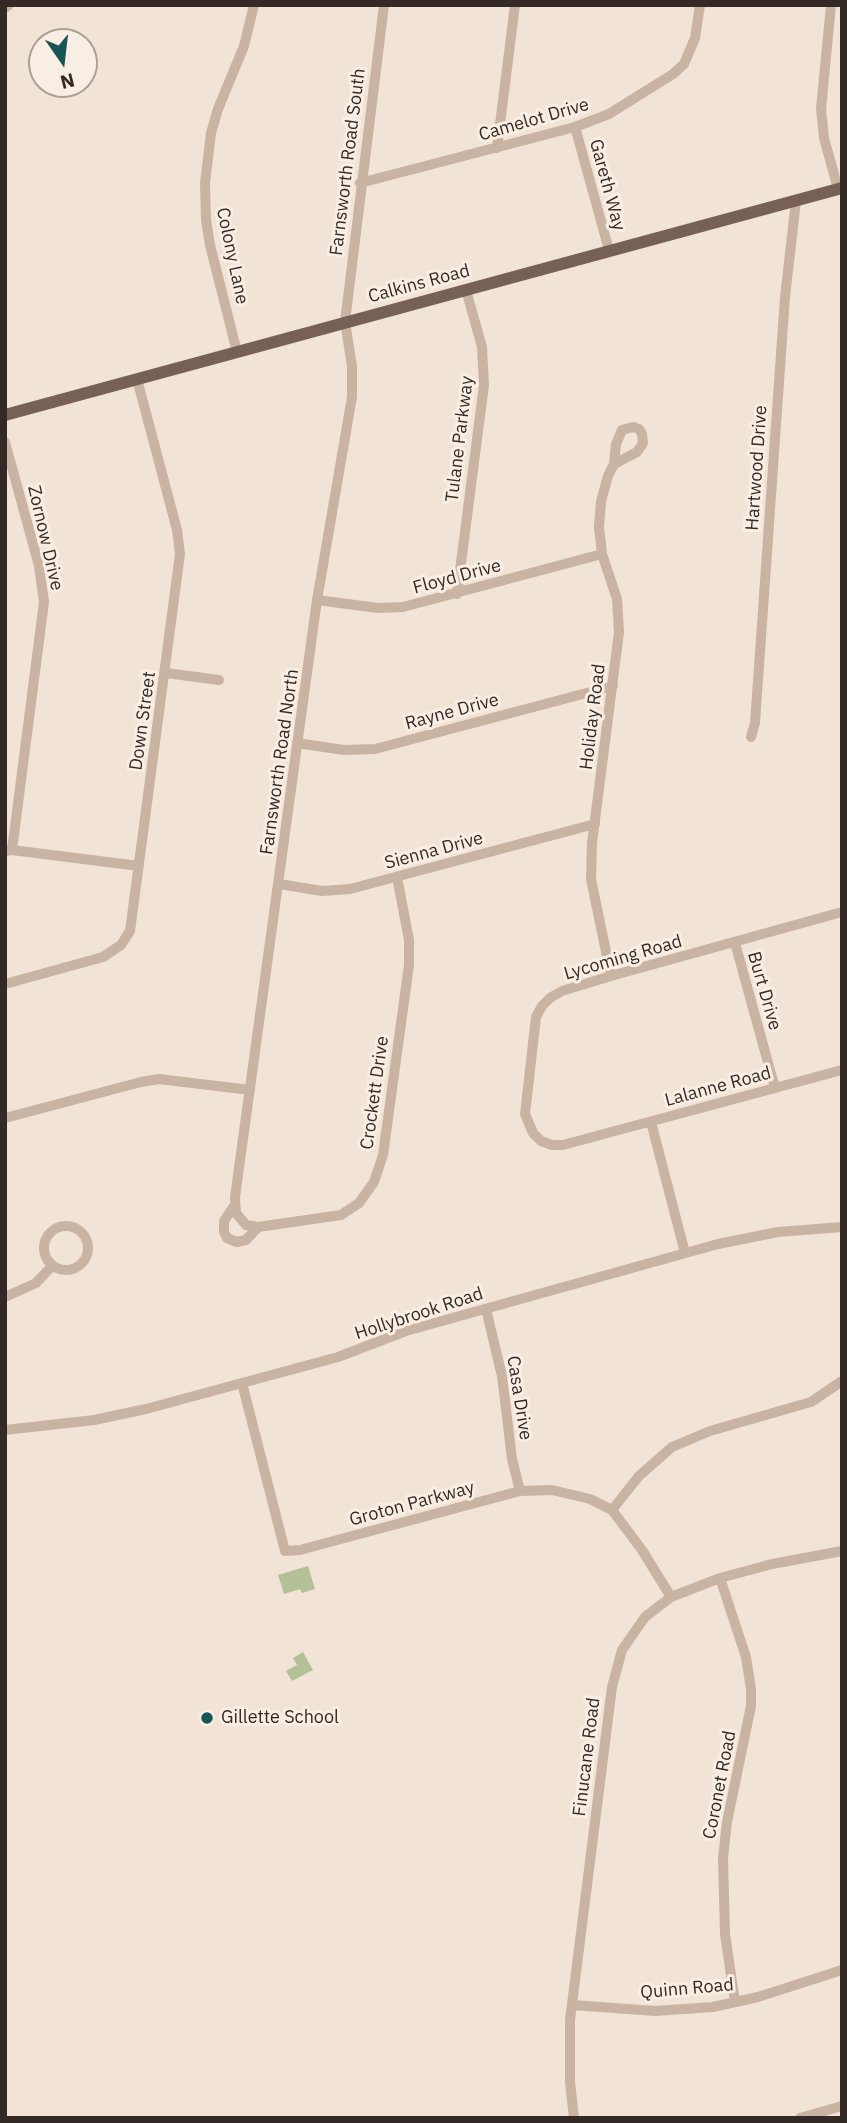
<!DOCTYPE html>
<html>
<head>
<meta charset="utf-8">
<style>
  body { margin:0 }
  #map { position:relative; width:847px; height:2123px; overflow:hidden; background:#f1e4d7; font-family:"IBM Plex Sans",sans-serif }
  canvas { display:block }
  .frame { position:absolute; inset:0; border:7px solid #342a25; pointer-events:none }
  .north { position:absolute; left:28px; top:28px; width:70px; height:70px; box-sizing:border-box; background:#f9eee3; border:2px solid #aaa097; border-radius:50%; rotate:166deg; font-size:19px; font-weight:700; line-height:28px; text-align:center; color:#342a25 }
  .north::after { content:''; display:block; margin:auto; width:24px; height:32px; background:#1a5556; clip-path:polygon(50% 0,100% 100%,50% 72%,0 100%) }
</style>
</head>
<body>
<div id="map">
<canvas width="847" height="2123"></canvas>
<div class="frame"></div>
<div class="north">N</div>
</div>
<script>
const g = document.querySelector('canvas').getContext('2d');
g.lineJoin = 'round';
function paint(path, color) { g.fillStyle = color; g.fill(path, 'evenodd'); }
const toPath = rows => new Path2D(rows.map(r => 'M' + r).join(''));
function stroke(path, color, width, dash) { g.strokeStyle = color; g.lineWidth = width; g.lineCap = dash ? 'butt' : 'round'; g.setLineDash(dash || []); g.stroke(path); }
function drawText(font, color, halo, rows, align = 'center') {
  g.font = font + ' "IBM Plex Sans",sans-serif'; g.lineWidth = 6; g.setLineDash([]); g.textBaseline = 'middle'; g.strokeStyle = halo; g.fillStyle = color; for (const [text, x, y, turn = 0] of rows) {
    g.save(); g.translate(x, y); g.rotate((+turn || 0) * Math.PI / 180); g.textAlign = isNaN(turn) ? turn : align; if (halo) g.strokeText(text, 0, 0); g.fillText(text, 0, 0); g.restore();
  }
}
const green = toPath([
  [308,1566,315,1589,302,1593,300,1589,284,1594,278,1575],
  [303,1652,313,1670,292,1681,286,1671,297,1665,293,1658]
]);
const minor = toPath([
  [384,5,345,322,352,366,352,397,317,600,235,1197,236,1213,246,1225,258,1227,341,1215,359,1203,374,1182,383,1155,409,965,409,940,397,877],
  [831,5,821,109,824,138,838,189],
  [5,8,9,5],
  [575,127,609,250],
  [497,148,515,5],
  [360,183,575,127,609,114,673,74,684,64,695,38,700,5],
  [237,352,210,245,206,220,205,183,211,133,218,109,244,46,254,5],
  [5,442,39,566,44,602,12,850],
  [457,594,484,385,482,347,466,290],
  [317,600,378,608,403,607,602,554],
  [166,673,219,680],
  [751,737,755,723,785,297,796,201],
  [297,743,344,750,375,749,613,686],
  [5,851,12,850,139,866],
  [279,884,322,891,350,889,595,824],
  [842,912,611,976,562,991,550,998,542,1006,536,1017,525,1114,533,1133,541,1141,552,1145,563,1145,842,1070],
  [735,943,775,1088],
  [611,976,591,879,592,843,619,632,617,599,602,554,599,527,601,501,608,476,614,464,637,452,643,443,642,434,639,429,633,427,622,430,616,444,614,464],
  [5,984,103,957,121,945,130,931,180,554,177,530,137,379],
  [5,1118,141,1082,159,1079,250,1090],
  [651,1122,685,1253],
  [234,1206,224,1221,224,1232,227,1238,237,1242,246,1240,258,1227],
  '44 1248a22 22 0 1 1 44 0a22 22 0 1 1-44 0Z',
  [5,1297,36,1283,52,1266],
  [486,1309,502,1376,512,1459,520,1491],
  [242,1383,285,1551,300,1550,520,1491,552,1490,590,1499,612,1510,642,1550,671,1597],
  [5,1430,94,1420,146,1409,338,1357,406,1331,718,1244,778,1232,842,1227],
  [612,1510,639,1476,672,1447,710,1431,811,1402,842,1381],
  [720,1578,746,1657,751,1689,751,1706,727,1822,723,1858,725,1934,735,2002],
  [573,2005,655,2011,713,2007,758,1997,842,1970],
  [574,2118,570,2082,570,2020,612,1687,622,1650,645,1617,671,1597,720,1578,772,1564,842,1551],
  [800,2118,842,2106]
]);
const major = toPath([
  [5,415,842,188]
]);
const markers = [
  [207,1718,7,"#1a5556"]
];
const streetNames = [
  ["Camelot Drive",534,120,-16],
  ["Farnsworth Road South",348,162,-83],
  ["Gareth Way",607,185,75],
  ["Colony Lane",232,256,78],
  ["Calkins Road",419,284,-15],
  ["Tulane Parkway",460,439,-83],
  ["Hartwood Drive",757,468,-86],
  ["Zornow Drive",45,538,77],
  ["Floyd Drive",457,577,-15],
  ["Rayne Drive",452,712,-15],
  ["Holiday Road",593,717,-83],
  ["Down Street",143,721,-82],
  ["Farnsworth Road North",280,762,-82],
  ["Sienna Drive",434,851,-15],
  ["Lycoming Road",623,958,-16],
  ["Burt Drive",764,991,74],
  ["Lalanne Road",718,1087,-15],
  ["Crockett Drive",375,1093,-82],
  ["Hollybrook Road",419,1314,-18],
  ["Casa Drive",519,1398,81],
  ["Groton Parkway",412,1504,-15],
  ["Finucane Road",587,1757,-83],
  ["Coronet Road",720,1785,-79],
  ["Quinn Road",687,1989,-5]
];
const poiNames = [
  ["Gillette School",221,1718]
];
paint(green, '#b4c097');
stroke(minor, '#c9b3a3', 10);
stroke(major, '#776056', 12);
for (const [x, y, r, color] of markers) { const dot = new Path2D(); dot.arc(x, y, r, 0, 2 * Math.PI); g.fillStyle = color; g.fill(dot); stroke(dot, '#f9eee3', 2.5); }
drawText('18px', '#342a25', '#f9eee3', streetNames);
drawText('18px', '#342a25', '#f9eee3', poiNames, 'left');
</script>
</body>
</html>
